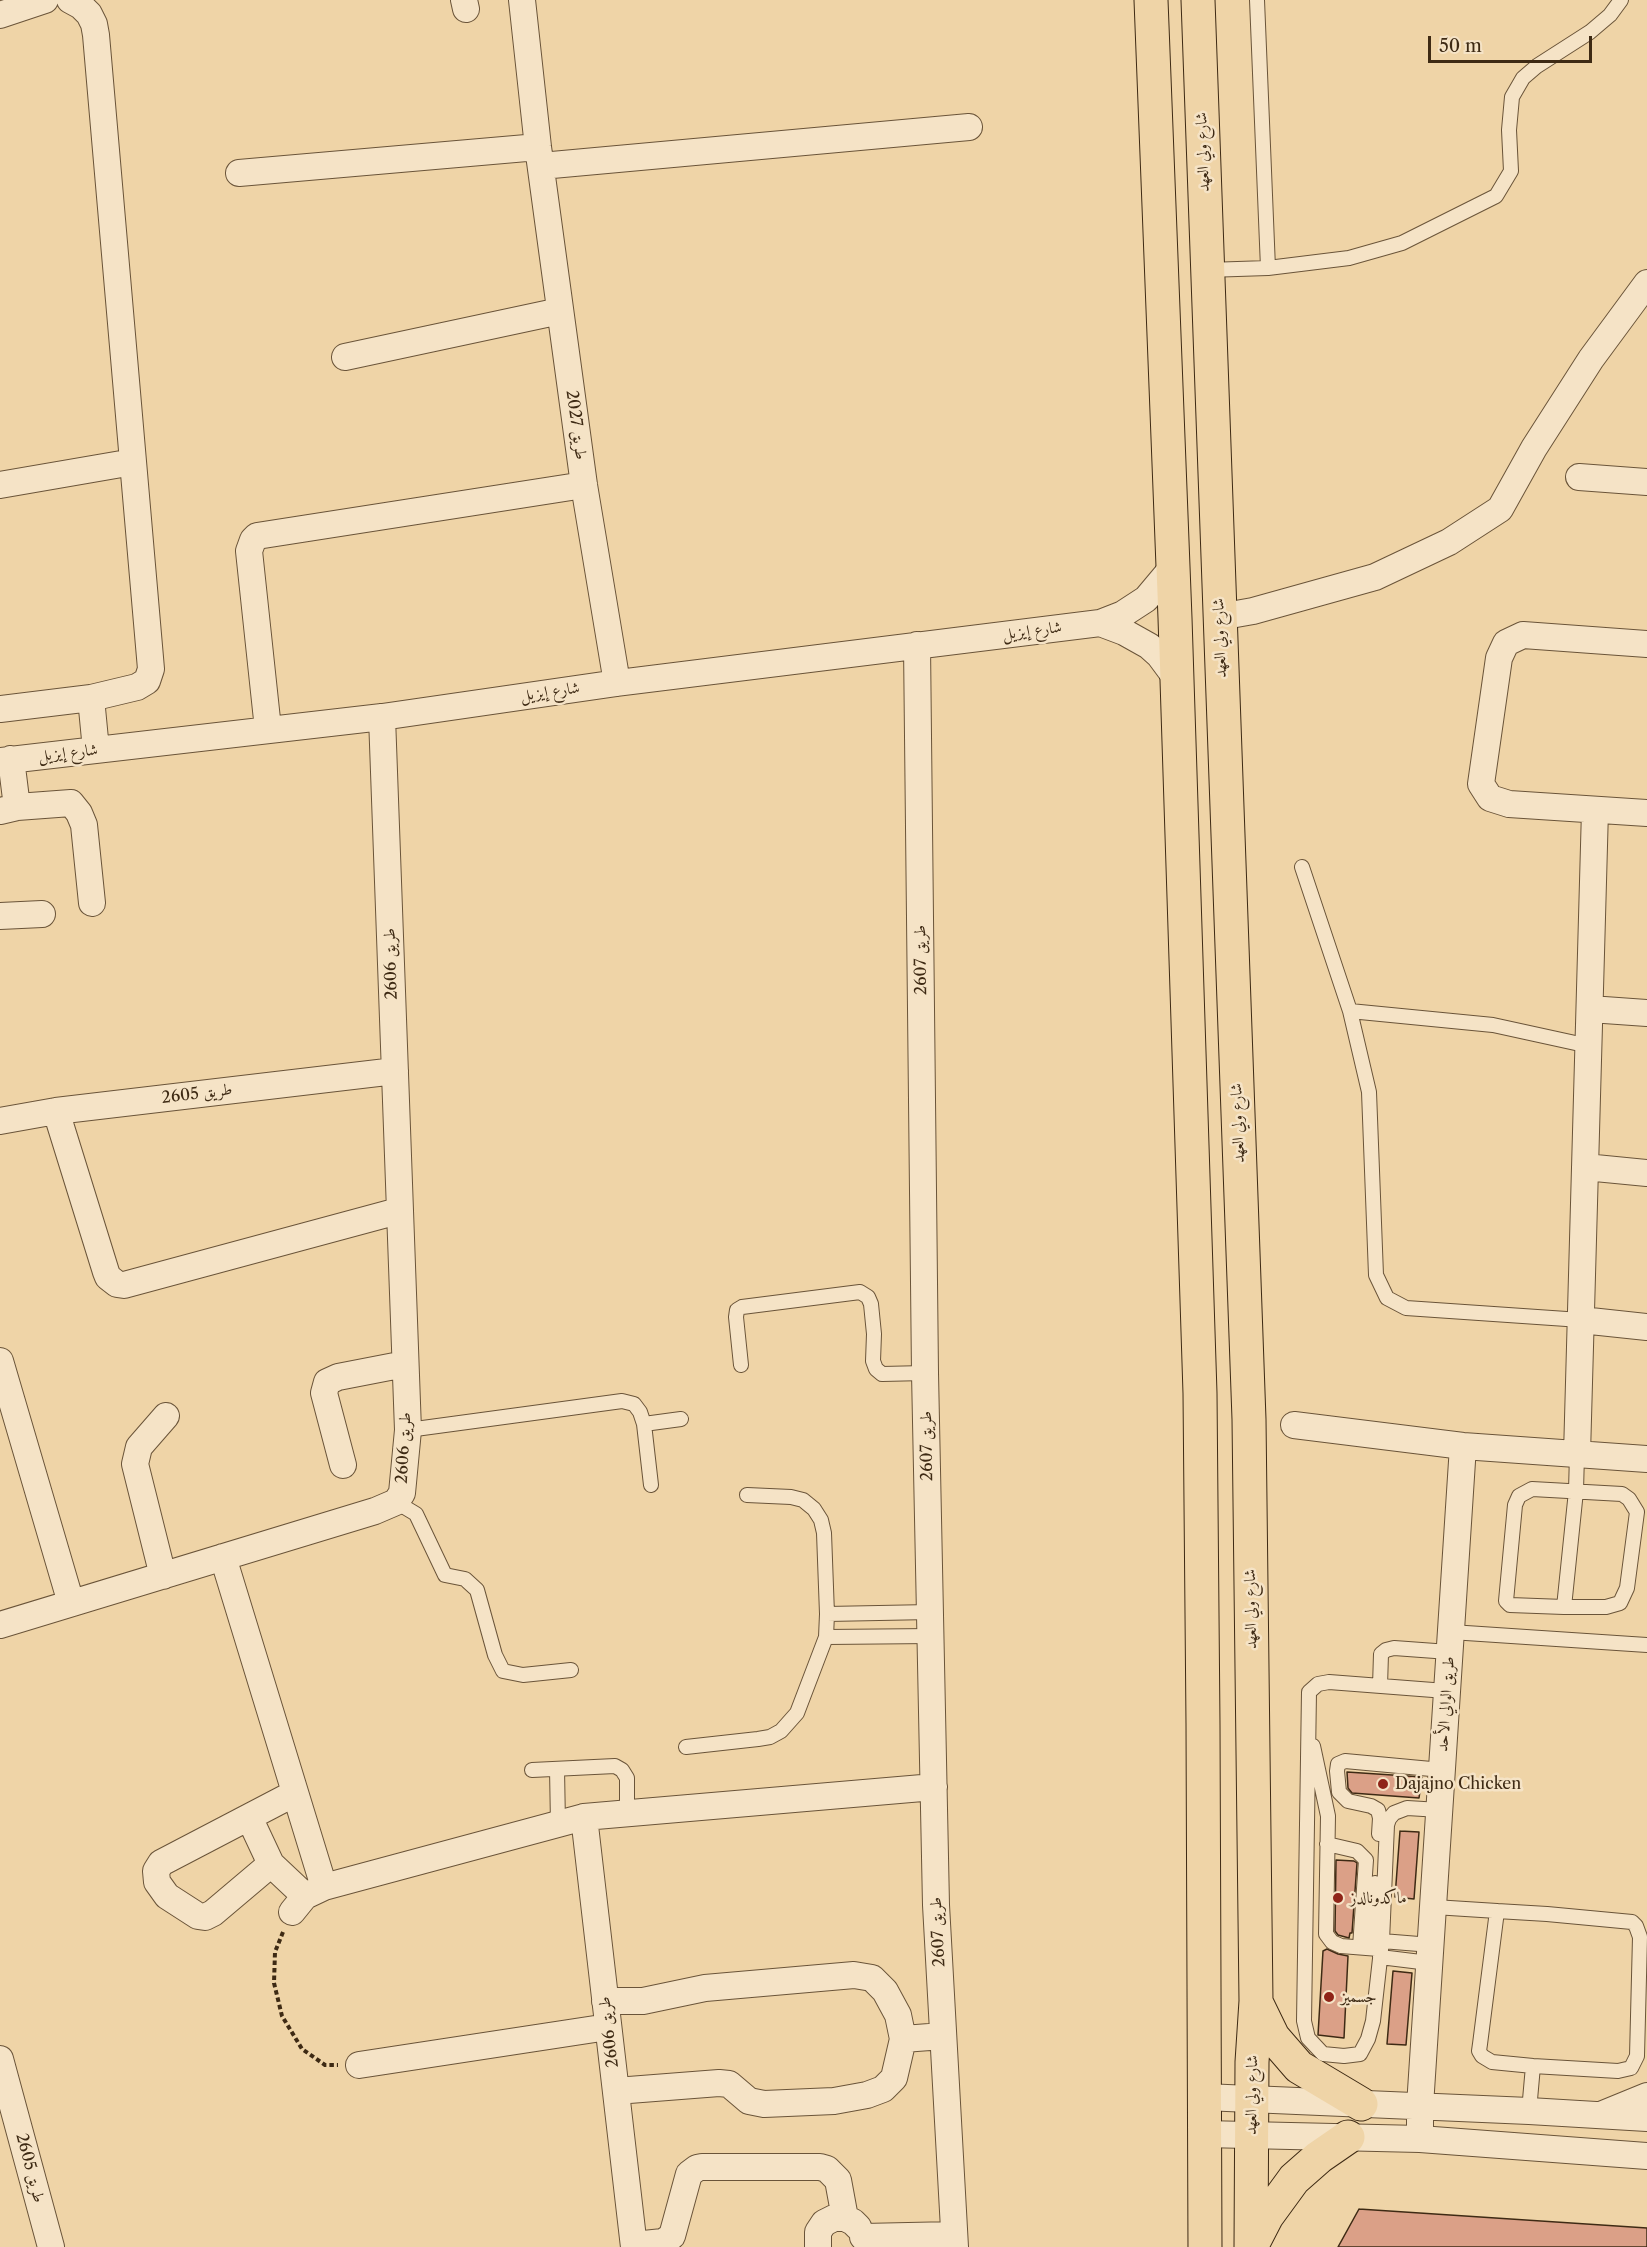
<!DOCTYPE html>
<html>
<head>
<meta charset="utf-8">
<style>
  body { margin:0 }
  #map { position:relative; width:1647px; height:2247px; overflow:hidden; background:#efd4a7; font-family:"Libre Caslon Text",serif }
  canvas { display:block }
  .scale { position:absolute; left:1428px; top:36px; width:164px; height:27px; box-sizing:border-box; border:3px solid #3e2a14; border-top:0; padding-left:8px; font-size:18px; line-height:21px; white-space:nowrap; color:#3e2a14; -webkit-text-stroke:4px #f5e3c6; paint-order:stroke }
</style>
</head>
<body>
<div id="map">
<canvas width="1647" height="2247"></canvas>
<div class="scale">50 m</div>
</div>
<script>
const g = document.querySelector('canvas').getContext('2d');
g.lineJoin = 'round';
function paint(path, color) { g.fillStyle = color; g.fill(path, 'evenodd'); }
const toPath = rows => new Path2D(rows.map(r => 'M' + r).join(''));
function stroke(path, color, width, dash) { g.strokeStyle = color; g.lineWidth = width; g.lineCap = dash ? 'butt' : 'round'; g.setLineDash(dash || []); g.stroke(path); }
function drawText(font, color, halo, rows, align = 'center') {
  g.font = font + ' "Libre Caslon Text",Amiri,serif'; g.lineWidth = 5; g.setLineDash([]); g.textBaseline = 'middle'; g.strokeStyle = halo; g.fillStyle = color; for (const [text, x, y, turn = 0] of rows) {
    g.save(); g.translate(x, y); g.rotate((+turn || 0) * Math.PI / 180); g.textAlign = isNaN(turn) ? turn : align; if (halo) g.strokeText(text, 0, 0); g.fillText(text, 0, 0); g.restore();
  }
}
const building = toPath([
  [1347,1772,1422,1777,1419,1798,1352,1793,1348,1788,1347,1772],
  [1400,1831,1419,1832,1414,1899,1395,1897,1400,1831],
  [1336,1860,1354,1861,1357,1863,1352,1933,1350,1933,1349,1938,1338,1935,1335,1931,1336,1860],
  [1327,1949,1338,1954,1348,1956,1344,2038,1318,2035,1323,1951,1327,1949],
  [1393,1971,1412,1973,1406,2045,1387,2044,1393,1971],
  [1359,2209,1647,2228,1647,2247,1338,2247,1359,2209]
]);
const path = toPath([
  [283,1932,275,1952,274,1983,282,2016,302,2049,325,2065,338,2065]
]);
const service = toPath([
  [1257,0,1268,268],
  [1207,270,1268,268,1349,258,1402,243,1496,196,1511,171,1509,130,1512,97,1523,78,1537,66,1590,32,1610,15,1621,0],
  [1302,867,1350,1011,1369,1092,1376,1275,1387,1298,1406,1308,1581,1320],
  [1350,1011,1493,1025,1589,1046],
  [741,1365,736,1317,737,1310,742,1307,860,1292,868,1297,871,1304,874,1334,873,1361,876,1369,882,1374,925,1373],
  [644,1424,681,1419],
  [408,1430,622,1401,634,1404,640,1412,644,1424,651,1485],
  [1532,1489,1622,1494,1629,1499,1637,1512,1627,1588,1620,1603,1606,1607,1564,1607,1510,1605,1506,1601,1515,1505,1519,1496,1532,1489],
  [396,1502,416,1514,445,1575,465,1579,477,1590,495,1655,503,1671,523,1675,571,1670],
  [1564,1607,1576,1491,1577,1454],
  [827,1614,931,1612],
  [1451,1632,1647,1645],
  [826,1637,932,1636],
  [1380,1686,1381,1654,1386,1650,1394,1648,1449,1652],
  [1313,1746,1328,1816,1326,1934,1332,1942,1341,1946,1379,1949],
  [686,1747,758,1739,770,1737,781,1731,797,1713,826,1637,827,1614,824,1533,821,1520,814,1509,803,1500,791,1497,747,1495],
  [557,1769,558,1824],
  [532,1770,615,1766,622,1770,627,1778,627,1814],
  [1440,1810,1407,1808,1394,1813,1389,1819,1387,1825,1382,1941,1373,2021,1368,2039,1360,2054,1344,2056,1323,2054,1308,2038,1304,2021,1309,1692,1318,1684,1329,1682,1446,1691],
  [1379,1834,1380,1818,1378,1810,1371,1806,1348,1801,1339,1792,1337,1771,1338,1764,1345,1761,1442,1770],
  [1327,1844,1357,1851,1366,1860,1360,1947],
  [1434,1907,1497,1911,1547,1914,1632,1922,1636,1926,1640,1937,1637,2056,1631,2068,1618,2071,1533,2066,1492,2062,1482,2056,1479,2051,1480,2044,1497,1911],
  [1382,1941,1431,1945],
  [1371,1948,1375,1883],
  [1380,1957,1429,1963],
  [1529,2111,1533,2066]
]);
const minor = toPath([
  [464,0,466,9],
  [522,0,538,147,584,485,617,683],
  [0,15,45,0],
  [541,166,969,127],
  [239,173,538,147],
  [345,357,560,311],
  [1579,477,1647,482],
  [0,485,133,462],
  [1219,617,1253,611,1375,577,1449,542,1500,509,1534,448,1591,359,1647,283],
  [1100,623,1124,632,1149,646,1159,655,1176,678],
  [1647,644,1523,635,1506,643,1499,658,1481,784,1490,798,1509,804,1647,813],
  [917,645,925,1373,936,1905,955,2247],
  [91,698,96,750],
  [0,709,91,698,137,687,147,681,151,669,96,35,94,24,89,14,81,6,70,0],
  [268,729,249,551,253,540,257,536,584,485],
  [0,761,382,717,617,683,1100,623,1123,614,1146,599,1172,568],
  [17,807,71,803,79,813,84,825,92,903],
  [0,811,17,807,11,759],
  [0,916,42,914],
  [1590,1009,1647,1013],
  [56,1111,106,1272,108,1277,117,1284,124,1285,398,1211],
  [0,1121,56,1111,395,1071],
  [1585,1167,1647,1173],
  [1581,1320,1647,1327],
  [0,1361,71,1603],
  [1294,1425,1463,1446,1647,1459],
  [1577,1454,1595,810],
  [343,1465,324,1393,327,1382,338,1377,405,1364],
  [223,1557,324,1887],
  [163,1576,135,1464,139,1447,166,1416],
  [0,1625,375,1511,396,1502,402,1493,408,1430,382,717],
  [249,1817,271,1864,305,1896],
  [584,1817,634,2247],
  [271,1864,213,1913,205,1917,198,1916,167,1896,157,1882,156,1871,161,1863,295,1793],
  [292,1912,305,1896,324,1887,584,1817,934,1787],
  [605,2001,643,2001,705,1988,854,1975,872,1978,885,1991,898,2015,903,2039,943,2036],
  [0,2059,51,2247],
  [359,2065,608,2027],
  [616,2091,719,2083,729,2084,749,2101,764,2104,834,2101,867,2095,883,2089,894,2078,903,2039],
  [1204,2097,1529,2111,1647,2118],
  [1603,2114,1647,2096],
  [1204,2134,1420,2139,1647,2156],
  [1420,2139,1420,2106,1463,1446],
  [863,2237,954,2235],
  [634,2245,663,2242,672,2236,689,2174,697,2168,702,2167,820,2167,827,2169,838,2180,845,2218],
  [818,2247,818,2232,824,2223,834,2218,845,2218,853,2222,858,2227]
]);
const primary = toPath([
  [1151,0,1175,618,1200,1393,1203,1724,1205,2247],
  [1198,0,1249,1419,1256,2001,1252,2062,1251,2247],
  [1256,2002,1273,2037,1299,2067,1361,2104],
  [1252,2245,1267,2216,1294,2179,1319,2157,1348,2137]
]);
const markers = [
  [1383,1784,6,"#8f2418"],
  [1338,1898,6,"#8f2418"],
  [1329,1997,6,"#8f2418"]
];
const streetNames = [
  ["شارع ولي العهد",1203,152,-92],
  ["طريق 2027",576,425,82],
  ["شارع إيزيل",1032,631,-7],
  ["شارع ولي العهد",1220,638,-92],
  ["شارع إيزيل",550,692,-8],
  ["شارع إيزيل",68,753,-6],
  ["طريق 2607",921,960,-91],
  ["طريق 2606",391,964,-92],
  ["طريق 2605",197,1094,-7],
  ["شارع ولي العهد",1238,1123,-92],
  ["طريق 2607",927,1446,-91],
  ["طريق 2606",404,1448,-87],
  ["شارع ولي العهد",1251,1609,-91],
  ["طريق الوالي الأحد",1446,1704,-86],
  ["طريق 2607",938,1932,-93],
  ["طريق 2606",609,2032,-97],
  ["شارع ولي العهد",1252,2095,-89],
  ["طريق 2605",30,2168,75]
];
const poiNames = [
  ["Dajajno Chicken",1395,1784],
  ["ماكدونالدز",1350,1898],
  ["جسميز",1341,1997]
];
paint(building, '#dba087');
stroke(building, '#3e2a14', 1.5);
stroke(service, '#6a5439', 16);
stroke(minor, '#6a5439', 28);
stroke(primary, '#3e2a14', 35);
stroke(path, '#3e2a14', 4, [4.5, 3]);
stroke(service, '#f5e3c6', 14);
stroke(minor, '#f5e3c6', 26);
stroke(primary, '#efd4a7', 33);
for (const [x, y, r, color] of markers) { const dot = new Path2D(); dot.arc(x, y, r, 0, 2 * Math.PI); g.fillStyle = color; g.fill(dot); stroke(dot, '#f5e3c6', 2); }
drawText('16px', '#3e2a14', '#f5e3c6', streetNames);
drawText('16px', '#3e2a14', '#f5e3c6', poiNames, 'left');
</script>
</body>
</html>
